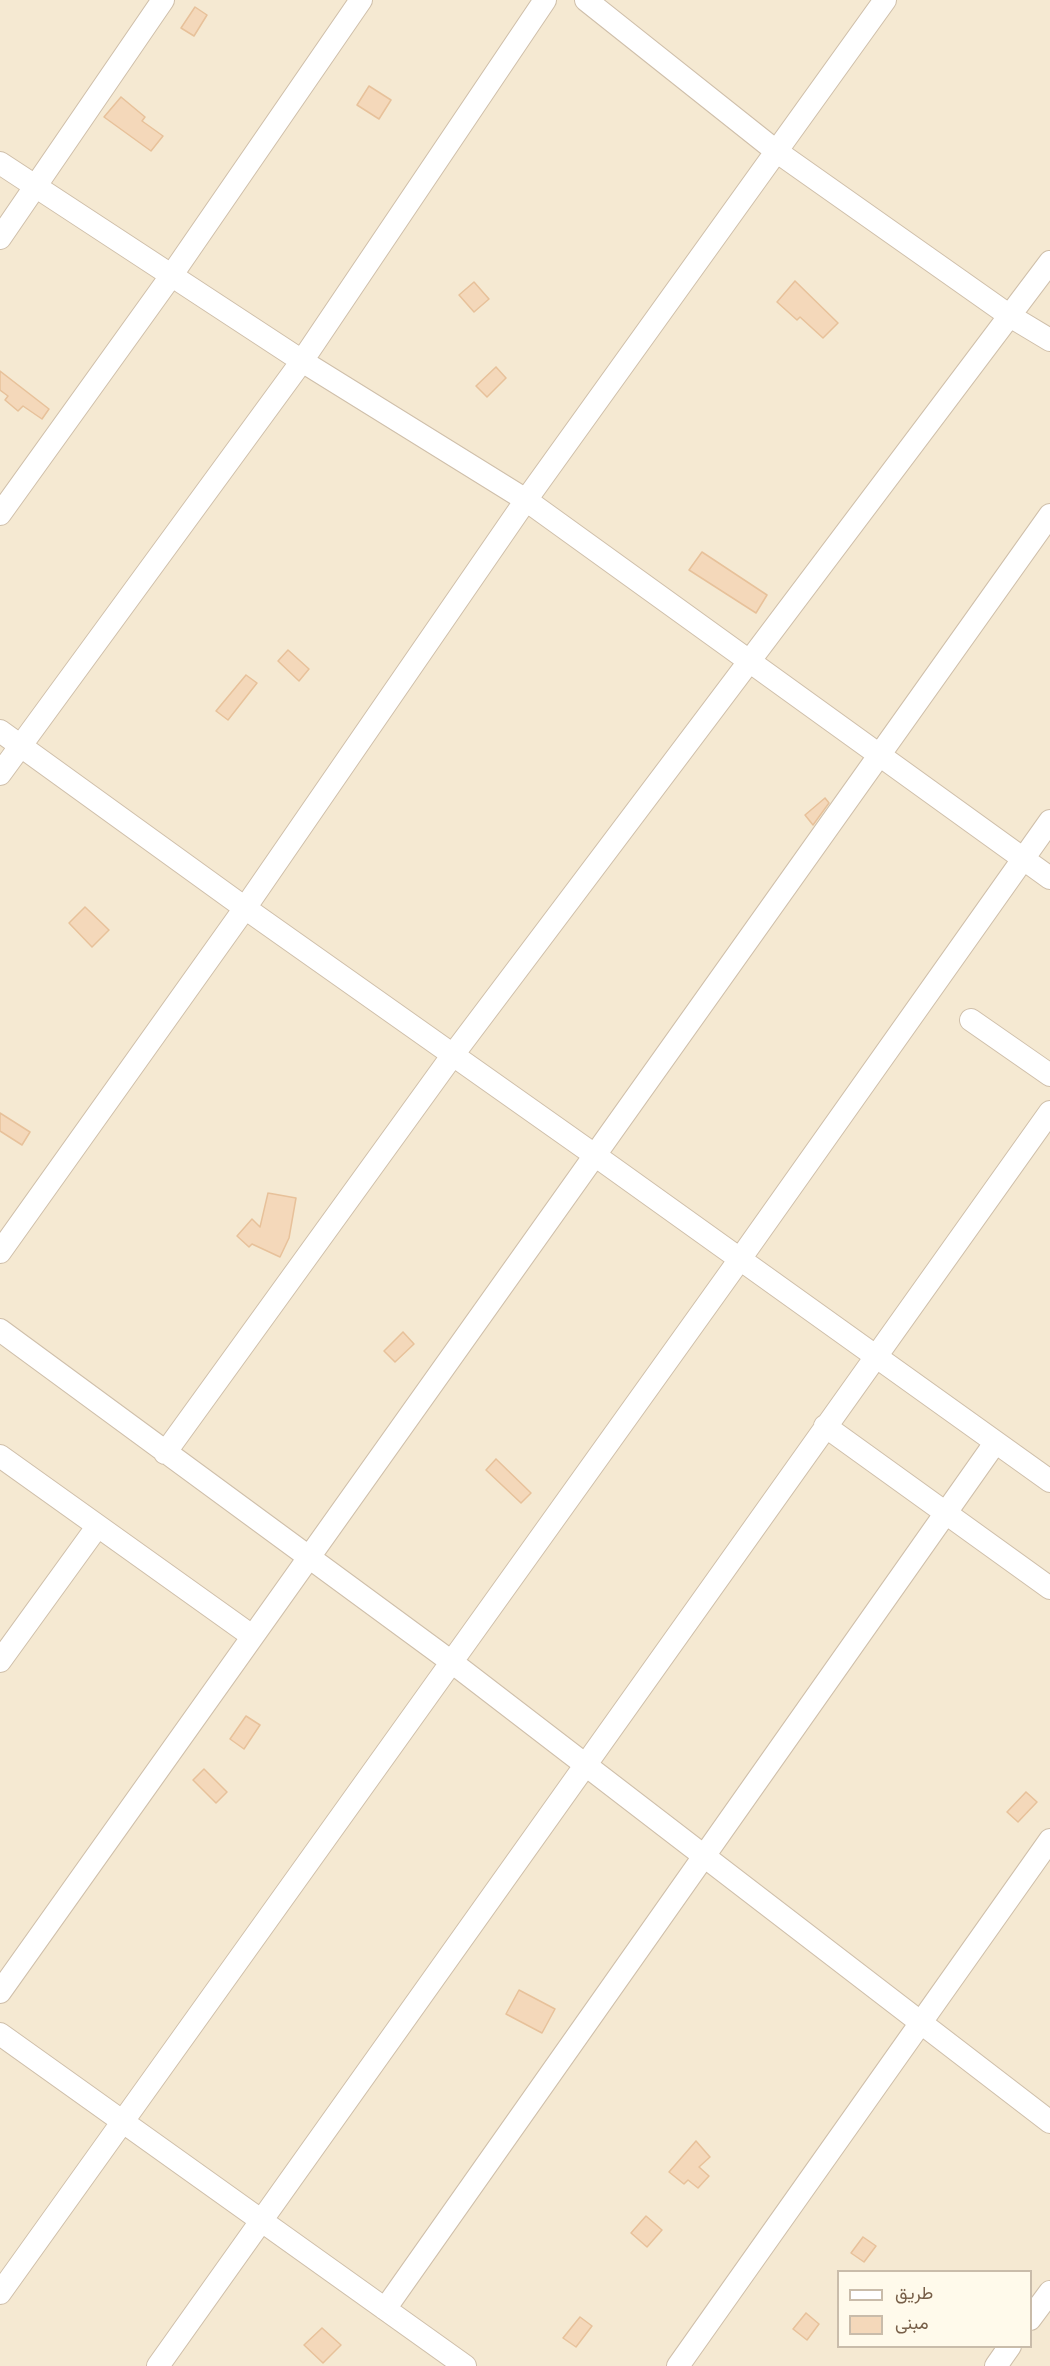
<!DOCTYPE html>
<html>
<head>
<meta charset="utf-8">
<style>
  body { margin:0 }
  #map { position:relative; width:1050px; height:2366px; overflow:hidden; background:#fdf6e4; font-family:"Golos Text",Vazirmatn,sans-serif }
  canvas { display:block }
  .legend { position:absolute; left:837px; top:2270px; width:195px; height:78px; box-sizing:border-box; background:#fffaeb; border:2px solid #c9bcaa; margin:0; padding:8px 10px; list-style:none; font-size:18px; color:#775f48 }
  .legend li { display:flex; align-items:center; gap:12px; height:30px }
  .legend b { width:30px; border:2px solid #c9bcaa }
</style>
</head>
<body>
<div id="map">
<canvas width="1050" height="2366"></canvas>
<ul class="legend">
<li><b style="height:8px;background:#fff"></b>طريق</li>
<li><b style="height:16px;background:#f4d8ba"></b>مبنى</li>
</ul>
</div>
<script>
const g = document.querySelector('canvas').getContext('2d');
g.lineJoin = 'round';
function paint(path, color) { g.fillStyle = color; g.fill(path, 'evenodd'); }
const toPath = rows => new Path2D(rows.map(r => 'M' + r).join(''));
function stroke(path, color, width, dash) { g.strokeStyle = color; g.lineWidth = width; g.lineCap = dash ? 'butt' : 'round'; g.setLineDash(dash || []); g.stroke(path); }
const residential = toPath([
  [0,0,1050,0,1050,2366,0,2366],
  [838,2272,1030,2272,1030,2346,838,2346]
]);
const building = toPath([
  [195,7,207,15,194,36,181,28,195,7],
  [369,86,391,100,379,119,357,105,369,86],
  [121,97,145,117,142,121,163,136,151,151,104,117,121,97],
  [795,281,838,323,823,338,800,317,797,320,777,302,795,281],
  [474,282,489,299,474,312,459,295,474,282],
  [496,367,506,378,487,397,476,386,496,367],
  [0,371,49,409,42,419,23,406,18,411,5,400,8,396,0,390,0,371],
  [702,552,767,595,756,613,689,570,702,552],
  [288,650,309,669,299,681,278,661,288,650],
  [246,675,257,683,228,720,216,711,246,675],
  [825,798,829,803,813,825,805,815,825,798],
  [85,907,109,930,92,947,69,923,85,907],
  [0,1113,30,1132,22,1145,0,1131,0,1113],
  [268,1193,296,1198,289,1238,280,1257,252,1244,249,1247,237,1236,252,1219,260,1227,268,1193],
  [403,1332,414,1344,395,1362,384,1351,403,1332],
  [496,1459,531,1493,521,1503,486,1470,496,1459],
  [246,1716,260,1725,244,1749,230,1739,246,1716],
  [204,1769,227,1792,216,1803,193,1780,204,1769],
  [1026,1792,1037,1802,1018,1822,1007,1812,1026,1792],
  [519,1990,555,2009,542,2033,506,2014,519,1990],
  [696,2141,710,2157,699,2167,709,2176,698,2188,688,2180,684,2184,669,2172,696,2141],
  [646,2216,662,2230,647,2247,631,2233,646,2216],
  [863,2237,876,2246,864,2262,851,2253,863,2237],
  [806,2313,819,2324,807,2340,793,2329,806,2313],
  [580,2317,592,2326,576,2347,563,2338,580,2317],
  [322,2328,341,2345,323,2363,304,2345,322,2328]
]);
const minor = toPath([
  [586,0,776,151,1010,316,1050,340],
  [0,163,302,361,526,500,1050,878],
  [0,238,163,0],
  [0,514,171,276,361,0],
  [0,731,245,908,596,1156,1050,1481],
  [0,774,302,361,545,0],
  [971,1020,1050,1075],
  [0,1252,245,908,526,500,885,0],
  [0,1330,453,1663,1050,2122],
  [825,1426,1050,1588],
  [165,1453,452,1056,1050,262],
  [0,1456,252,1636],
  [0,1661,97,1527],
  [0,1992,1050,515],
  [0,2034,465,2366],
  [0,2293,740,1259,1050,821],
  [385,2309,995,1443],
  [1030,2319,1050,2292],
  [158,2366,1050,1112],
  [678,2366,1050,1840],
  [996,2366,1010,2346]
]);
paint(residential, '#f5e9d2');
paint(building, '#f4d8ba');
stroke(building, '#e7c19a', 1.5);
stroke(minor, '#cfbfaa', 24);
stroke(minor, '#fff', 22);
</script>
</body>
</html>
